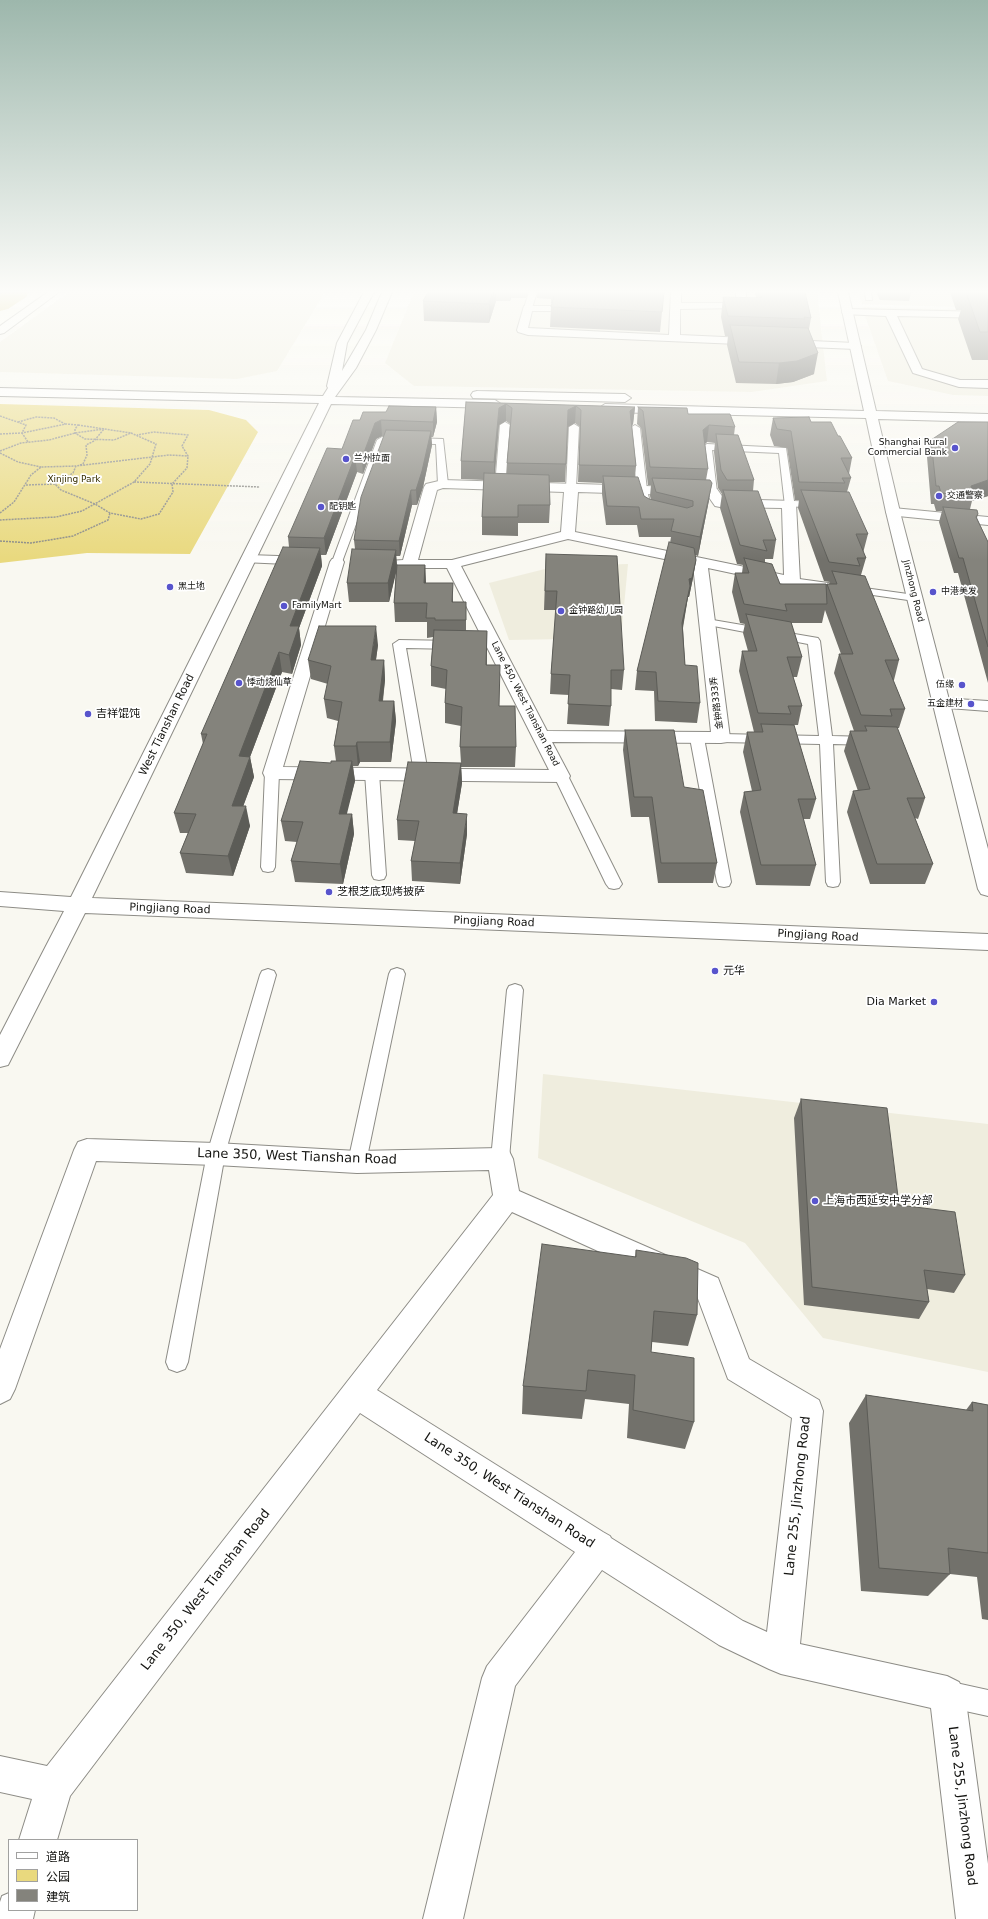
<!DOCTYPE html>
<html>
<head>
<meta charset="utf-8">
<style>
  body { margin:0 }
  #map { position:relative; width:988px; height:1919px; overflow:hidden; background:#f9f8f1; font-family:"DejaVu Sans","Noto Sans SC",sans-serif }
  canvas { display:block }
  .legend { position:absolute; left:8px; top:1839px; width:130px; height:72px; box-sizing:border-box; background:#fff; border:1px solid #a1a1a0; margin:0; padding:5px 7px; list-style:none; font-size:12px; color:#141411 }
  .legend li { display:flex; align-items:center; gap:8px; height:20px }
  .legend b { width:20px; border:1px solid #a1a1a0 }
</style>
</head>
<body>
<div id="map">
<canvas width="988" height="1919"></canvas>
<ul class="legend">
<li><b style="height:5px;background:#fff"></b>道路</li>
<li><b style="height:11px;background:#e9d97e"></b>公园</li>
<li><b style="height:11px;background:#84837c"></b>建筑</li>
</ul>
</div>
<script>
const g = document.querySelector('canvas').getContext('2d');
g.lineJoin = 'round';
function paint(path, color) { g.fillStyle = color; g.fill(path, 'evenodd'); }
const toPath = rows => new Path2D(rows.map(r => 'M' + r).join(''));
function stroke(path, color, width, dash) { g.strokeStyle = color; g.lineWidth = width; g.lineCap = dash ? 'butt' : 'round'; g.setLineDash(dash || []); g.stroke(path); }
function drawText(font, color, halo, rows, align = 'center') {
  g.font = font + ' "DejaVu Sans","Noto Sans SC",sans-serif'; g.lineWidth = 3.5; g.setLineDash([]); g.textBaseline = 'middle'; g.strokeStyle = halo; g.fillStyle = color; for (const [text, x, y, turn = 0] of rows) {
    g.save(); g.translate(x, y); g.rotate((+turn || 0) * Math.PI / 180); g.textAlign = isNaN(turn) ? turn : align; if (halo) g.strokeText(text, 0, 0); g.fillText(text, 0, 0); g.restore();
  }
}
const built = toPath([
  [69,292,325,292,277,371,237,379,0,372,0,342],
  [414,292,817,292,827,381,752,392,414,386,385,363],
  [859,292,988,292,988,308,862,304],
  [862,307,988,310,988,396,953,395,888,381],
  [628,564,621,638,509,640,489,583,557,566],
  [543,1074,988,1124,988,1372,823,1338,745,1243,538,1158]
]);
const green = toPath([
  [0,404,209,410,246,420,258,432,190,554,87,553,0,563]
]);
const river = toPath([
  [3,292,29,292,26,297,8,309,0,311,0,294,3,292]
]);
const path = toPath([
  [0,416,26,425,22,433,28,442],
  [18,422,36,417,54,418,65,424],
  [78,425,131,433],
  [0,434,22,433,66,424,78,425,75,429,75,433,85,439,114,440,131,433,156,444,150,464,134,482,82,511,56,517,0,520],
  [0,451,21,443,49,440,75,433,104,429],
  [0,453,18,462,41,467],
  [80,465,83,464,87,455,86,445,94,441,104,429],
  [134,482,260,487],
  [55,484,73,473,76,466,169,455,188,456,182,446,188,435,154,432,137,435],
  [26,485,55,484,61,490,95,504,110,513,141,519,159,514,173,492,172,484,187,468,188,456],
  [0,513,14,502,31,475,41,467,76,466],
  [0,541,31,543,73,536,108,520,110,513]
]);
const lane = toPath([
  [529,292,537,292,532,308,528,310,524,308,529,292],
  [865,292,871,292,872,300,866,300,865,292],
  [505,422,510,425,505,486,500,489,495,486,500,425,505,422],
  [574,424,579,427,576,488,571,491,566,488,569,427,574,424],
  [635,425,640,428,647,490,651,507,646,510,641,507,637,490,630,428,635,425],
  [382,437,443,439,448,484,443,487,438,484,436,444,386,443,342,562,341,564,333,564,332,562,377,440,382,437],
  [707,444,786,448,794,501,820,502,825,505,820,508,785,506,779,453,712,450,717,492,716,494,708,494,702,447,707,444],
  [792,578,915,595,921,598,915,601,788,583,786,581,788,579,792,578],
  [707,619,818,638,820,641,832,736,869,737,874,738,876,741,874,744,869,745,833,744,840,882,838,886,833,887,828,886,826,882,820,744,721,742,716,741,714,738,716,735,721,734,819,736,808,644,703,624,701,622,707,619],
  [399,640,455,641,461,645,455,649,406,648,428,773,426,776,421,777,416,776,414,773,393,644,399,640],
  [697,734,702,735,704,738,731,882,729,886,724,887,719,886,717,882,690,738,692,735,697,734],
  [272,769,277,770,279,773,275,867,273,871,268,872,263,871,261,867,265,773,267,770,272,769],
  [372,769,377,770,379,773,386,875,384,879,379,880,374,879,372,875,365,773,367,770,372,769],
  [561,772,566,773,568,776,622,884,619,888,614,889,609,888,606,884,554,776,556,773,561,772],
  [397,968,403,970,405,974,366,1162,364,1168,357,1170,350,1168,348,1162,389,974,391,970,397,968],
  [268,969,274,971,276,975,225,1154,188,1362,185,1369,177,1372,169,1369,166,1362,207,1154,260,975,262,971,268,969],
  [515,984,521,986,523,990,509,1159,507,1165,500,1167,493,1165,491,1159,507,990,509,986,515,984],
  [947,1681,988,1690,988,1716,947,1707,938,1703,934,1694,938,1685,947,1681]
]);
const street = toPath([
  [592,292,602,292,599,306,593,311,532,311,528,328,669,335,671,292,681,292,681,303,733,303,736,301,736,292,746,292,746,302,739,308,680,309,680,335,855,343,861,346,855,349,528,335,518,332,517,330,524,306,587,306,589,305,592,292],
  [847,309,988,312,988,318,897,316,922,369,960,380,988,380,988,388,959,387,913,373,886,316,843,314,842,312,843,310,847,309],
  [443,480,712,488,717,489,724,499,794,501,796,504,800,581,797,584,792,586,708,568,730,738,727,742,721,743,552,742,570,776,568,780,561,782,272,779,265,777,263,773,330,562,332,559,337,558,342,559,344,562,283,767,549,770,447,568,394,568,389,567,387,564,389,561,403,560,424,487,426,484,443,480],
  [443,488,564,492,561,532,452,560,418,560,437,490,443,488],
  [578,492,708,496,715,506,720,507,782,508,784,575,575,532,578,492],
  [568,539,693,565,711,732,547,731,461,566,568,539],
  [893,508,988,517,988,525,888,515,886,512,888,509,893,508],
  [248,555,308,557,313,558,315,561,313,564,308,565,243,562,241,559,243,556,248,555],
  [941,698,988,701,988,711,935,707,932,703,935,699,941,698],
  [87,1139,216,1143,357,1151,500,1148,509,1151,513,1159,519,1191,718,1278,749,1359,819,1400,823,1411,800,1644,947,1676,959,1682,965,1694,988,1864,988,1919,956,1919,931,1708,781,1674,769,1669,719,1645,602,1570,515,1686,463,1919,423,1919,482,1678,487,1666,575,1552,360,1413,70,1796,57,1840,19,1840,32,1799,0,1792,0,1756,47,1766,493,1195,489,1170,357,1173,216,1165,96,1161,15,1389,10,1399,0,1404,0,1349,74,1150,78,1142,87,1139],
  [512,1212,697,1296,728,1379,792,1418,767,1632,743,1621,611,1538,610,1536,603,1532,377,1390,512,1212],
  [9,1893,9,1910,35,1910,33,1919,0,1919,0,1902,2,1896,9,1893]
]);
const secondary = toPath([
  [48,292,59,292,4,333,0,334,0,326,48,292],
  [364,292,374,292,347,343,342,371,366,330,382,292,392,292,376,330,356,368,335,397,495,400,501,404,495,408,331,404,92,898,988,934,988,950,85,913,8,1065,0,1067,0,1035,64,911,0,906,0,892,71,897,319,403,0,396,0,388,323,396,328,388,327,386,337,343,364,292],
  [838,292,848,292,876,411,988,414,988,422,878,419,900,512,988,849,988,896,981,894,978,889,886,512,866,418,605,412,599,408,605,404,864,411,838,292],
  [477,391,625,394,631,398,625,402,473,398,471,395,473,392,477,391]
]);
const wall = toPath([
  [428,292,528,292,526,298,511,298,510,301,496,301,489,323,424,321,423,301],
  [537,292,591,292,590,293,662,312,660,332,550,327,551,307,552,303,551,303,551,299,537,298],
  [755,292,805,292,811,318,809,329,814,374,793,382,776,384,736,383,727,345,728,336,725,336,721,317,723,297,756,298],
  [876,292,911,292,909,301,880,300],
  [950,292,988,292,988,360,972,360,958,319,961,310,956,310],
  [466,402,635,407,633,424,632,426,636,466,635,477,644,496,651,500,650,496,651,485,648,485,641,428,637,424,638,407,688,414,735,427,734,435,754,480,753,491,776,540,773,559,765,559,765,562,780,584,829,584,830,582,824,581,798,508,799,500,795,500,787,448,774,446,770,435,773,418,811,422,838,436,852,458,849,474,851,478,847,492,868,534,863,553,866,558,861,575,899,660,894,680,893,680,905,709,899,728,897,728,925,798,918,819,915,818,933,864,925,884,870,884,847,812,853,791,858,791,844,751,850,731,854,731,834,673,839,654,841,654,825,610,822,623,791,623,802,657,797,677,793,677,802,706,798,725,794,725,816,799,810,819,803,819,816,865,810,886,756,885,740,812,744,792,752,791,743,752,747,732,754,732,739,671,742,651,748,651,743,633,745,624,740,623,732,592,735,573,742,573,743,565,737,564,720,508,722,494,718,488,714,452,715,443,707,442,705,444,708,469,706,480,709,500,698,556,695,555,696,560,693,578,689,597,688,597,683,628,685,665,700,703,697,723,655,721,654,691,635,690,637,671,670,543,671,537,639,537,637,525,606,525,602,494,602,483,578,482,580,427,575,423,568,427,565,482,549,482,550,505,549,523,518,523,518,536,482,535,482,517,484,480,461,479,461,461],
  [506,421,510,424,507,463,507,474,495,473,499,425],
  [436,407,437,422,433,437,431,437,432,445,423,487,417,505,412,505,400,556,396,556,397,565,425,565,426,583,453,602,466,602,466,631,487,631,487,665,499,706,516,747,515,767,461,767,462,783,457,813,467,834,460,884,412,881,411,861,415,841,398,840,397,820,461,763,460,747,461,726,445,723,445,703,446,689,431,686,431,666,433,637,427,638,427,622,395,622,394,603,396,571,389,602,349,602,347,583,355,549,354,540,384,436,382,436,376,439,363,474,357,472,326,555,321,555,322,566,299,628,301,645,292,674,282,672,250,757,254,777,243,806,250,826,233,876,186,873,180,853,188,833,180,833,174,813,203,744,201,734,289,547,288,537,360,420,386,412],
  [988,422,988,496,972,501,970,509,978,514,977,518,988,542,988,683,958,573,954,573,939,522,942,511,936,511,934,504,931,504,927,457,931,440],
  [546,554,624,670,622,690,611,689,611,706,609,726,567,724,569,695,550,694,551,674,556,610,544,610],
  [378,645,376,660,384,660,385,680,383,701,394,701,396,721,391,762,360,762,358,766,353,766,355,781,346,814,352,814,354,834,343,884,295,882,291,861,297,842,285,841,281,821,331,763,336,761,334,746,338,721,327,718,324,699,328,684,311,679,308,660],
  [625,730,684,787,717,863,713,883,658,883,649,817,631,817,623,750],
  [801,1099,965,1275,954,1293,927,1289,929,1302,919,1319,804,1305,794,1118],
  [636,1250,697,1315,688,1346,652,1342,651,1352,694,1422,685,1449,627,1438,629,1404,585,1399,582,1419,522,1414,523,1386,635,1257],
  [866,1395,966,1410,972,1402,988,1405,988,1620,982,1619,977,1577,950,1574,928,1596,861,1591,849,1423]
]);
const shadedWall = toPath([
  [492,292,496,292,496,301,489,323,489,304],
  [510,292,511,292,511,298,510,301],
  [526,292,528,292,526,298],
  [818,353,814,374,793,382,776,384,779,363],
  [506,404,506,421,499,425,494,480,494,462,499,408],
  [576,406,575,423,568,427,565,482,568,410],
  [436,407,437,422,433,437,433,422],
  [635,407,633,424,629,428,630,411],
  [381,420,382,436,376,439,363,474,362,458,375,423],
  [709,425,707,442,701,447,703,430],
  [431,431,432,445,423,487,417,505,416,490],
  [355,456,357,472,326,555,324,538],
  [988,480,988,496,972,501,974,496,971,486],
  [712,483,709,500,698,556,700,537],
  [411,490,412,505,400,556,399,541],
  [320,548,322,566,299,628,301,645,292,674,289,655,290,626],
  [396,550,397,569,389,602,388,583],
  [696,560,693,578,689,597,688,597,680,642,689,579],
  [425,565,426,584,424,583],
  [453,583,453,621,452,602],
  [376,626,378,645,373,680,371,660],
  [279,652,282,672,250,757,254,777,236,826,232,806,239,756],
  [384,660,385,680,380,721,379,701],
  [394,701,396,721,391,762,390,742],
  [357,742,360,762,358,766,356,746],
  [352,761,355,781,342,834,339,814],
  [461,763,462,783,454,833,453,813],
  [246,806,250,826,233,876,228,856],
  [352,814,354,834,343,884,340,864],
  [467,814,467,834,460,884,460,863]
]);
const building = toPath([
  [428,292,492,292,489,304,423,301,428,292],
  [596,292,664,292,662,312,551,307,555,293,595,293,596,292],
  [761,292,805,292,811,318,804,317,805,319,728,316,723,297,761,298,761,292],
  [966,292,988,292,988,332,980,332,966,292],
  [730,325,808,328,818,353,797,361,779,363,739,362,730,325],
  [466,402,635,407,630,411,636,466,579,465,581,410,576,406,568,410,566,464,507,463,512,408,506,404,499,408,494,462,461,461,466,402],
  [389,406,436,407,433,422,381,420,375,423,362,458,355,456,324,538,288,537,327,448,342,449,353,420,360,420,363,412,386,412,389,406],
  [638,407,687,408,688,414,730,414,735,427,709,425,703,430,708,469,650,467,643,411,638,407],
  [809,417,811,422,831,422,838,436,840,436,852,458,841,458,851,478,842,478,845,483,799,482,791,431,777,429,773,418,809,417],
  [958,422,988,422,988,480,971,486,974,496,941,493,939,486,936,486,931,440,958,422],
  [386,430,431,431,422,471,416,490,411,490,399,541,354,540,361,497,386,430],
  [716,434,738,435,754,480,727,480,721,470,716,434],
  [484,473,549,475,550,505,518,505,518,517,482,517,484,473],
  [603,476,638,477,644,496,649,499,687,508,693,506,693,501,656,492,652,478,710,480,712,483,700,537,671,531,674,519,641,519,639,507,607,506,603,476],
  [723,490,758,491,776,540,763,540,767,551,740,545,723,490],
  [801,490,849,492,868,534,856,534,866,558,857,558,860,566,829,562,801,490],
  [943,507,977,510,978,514,976,517,988,542,988,647,963,558,959,558,943,507],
  [669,542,694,548,696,560,692,578,689,579,690,586,682,623,685,665,697,666,700,703,658,701,656,672,637,671,669,542],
  [283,547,320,548,290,626,299,626,289,655,279,652,239,756,250,757,232,806,246,806,228,856,180,853,196,814,174,813,207,734,201,734,283,547],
  [352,549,396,550,388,583,347,583,352,549],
  [546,554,617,556,624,670,611,670,611,706,568,704,570,675,551,674,557,591,545,591,546,554],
  [744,558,772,564,780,584,826,584,827,604,785,604,787,611,744,604,735,573,749,573,744,558],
  [397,565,425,565,424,583,453,583,452,602,466,602,466,620,435,620,435,618,426,618,427,603,394,603,397,565],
  [832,571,865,576,899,660,885,660,905,709,890,709,892,716,861,715,839,654,853,654,827,584,837,584,832,571],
  [746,614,791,622,802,657,787,657,802,706,788,706,791,714,758,713,742,651,757,651,746,614],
  [319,626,376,626,371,660,384,660,379,701,394,701,390,742,357,742,356,746,334,746,342,702,324,699,331,666,308,660,319,626],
  [434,630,487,631,486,665,500,665,499,706,515,706,516,747,460,747,462,707,445,703,447,670,431,666,434,630],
  [761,724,794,725,816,799,798,799,816,865,761,865,744,792,761,790,747,732,763,732,761,724],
  [865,726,897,727,925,798,907,798,933,864,877,864,853,791,870,789,850,731,867,731,865,726],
  [625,730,674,730,684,787,703,790,717,863,661,863,652,797,634,797,625,730],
  [300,761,331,763,331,761,352,761,339,814,352,814,340,864,291,861,303,822,281,821,300,761],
  [408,762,461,763,453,813,467,814,460,863,411,861,419,821,397,820,408,762],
  [801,1099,887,1108,899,1205,955,1212,965,1275,924,1270,929,1302,812,1287,801,1099],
  [542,1244,636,1257,636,1250,686,1258,698,1263,697,1315,654,1311,651,1352,694,1358,694,1422,633,1410,635,1375,588,1370,586,1391,523,1386,542,1244],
  [866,1395,973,1411,972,1402,988,1405,988,1553,948,1548,950,1574,879,1568,866,1395]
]);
const markers = [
  [955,448,4,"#5854cc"],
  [346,459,4,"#5854cc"],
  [939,496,4,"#5854cc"],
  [321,507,4,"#5854cc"],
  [170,587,4,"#5854cc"],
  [933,592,4,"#5854cc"],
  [284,606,4,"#5854cc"],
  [561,611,4,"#5854cc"],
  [239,683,4,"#5854cc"],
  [962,685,4,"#5854cc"],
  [971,704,4,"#5854cc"],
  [88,714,4,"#5854cc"],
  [329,892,4,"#5854cc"],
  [715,971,4,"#5854cc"],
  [934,1002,4,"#5854cc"],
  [815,1201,4,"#5854cc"]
];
const farPoinames = [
  ["Shanghai Rural",947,443,"right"],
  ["Commercial Bank",947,453,"right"],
  ["兰州拉面",354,459],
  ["交通警察",947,496],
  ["配钥匙",329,507],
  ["黑土地",178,587],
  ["中港美发",941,592],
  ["FamilyMart",292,606],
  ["金钟路幼儿园",569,611],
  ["悸动烧仙草",247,683],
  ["伍缘",954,685,"right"],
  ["五金建材",963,704,"right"]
];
const farParknames = [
  ["Xinjing Park",74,480]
];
const farStreetnames = [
  ["Jinzhong Road",913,591,76],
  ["金钟路333弄",717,703,-97],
  ["Lane 450, West Tianshan Road",525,704,63]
];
const poiNames = [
  ["吉祥馄饨",96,714],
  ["芝根芝底现烤披萨",337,892],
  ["元华",723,971],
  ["Dia Market",926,1002,"right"],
  ["上海市西延安中学分部",823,1201]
];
const streetNames = [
  ["West Tianshan Road",167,725,-64],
  ["Pingjiang Road",170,909,2],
  ["Pingjiang Road",494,922,2],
  ["Pingjiang Road",818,936,3]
];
const nearStreetnames = [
  ["Lane 350, West Tianshan Road",297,1157,2],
  ["Lane 350, West Tianshan Road",509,1491,33],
  ["Lane 255, Jinzhong Road",798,1496,-84],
  ["Lane 350, West Tianshan Road",206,1590,-52],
  ["Lane 255, Jinzhong Road",962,1806,83]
];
paint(built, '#efedde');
paint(green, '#e9d97e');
paint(river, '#cebc53');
stroke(lane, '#8d8c86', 2);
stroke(street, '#8d8c86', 2);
stroke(secondary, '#8d8c86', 2);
stroke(path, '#898984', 1.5, [2, 1]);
paint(lane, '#fff');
paint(street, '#fff');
paint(secondary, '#fff');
paint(wall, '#72716b');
paint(shadedWall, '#5c5c57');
paint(building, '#84837c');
stroke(building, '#5c5c57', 1);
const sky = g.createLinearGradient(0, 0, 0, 560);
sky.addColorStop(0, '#9db7ac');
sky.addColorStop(0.52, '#fcfcf9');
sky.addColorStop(1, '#fcfcf900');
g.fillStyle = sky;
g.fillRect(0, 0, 988, 560);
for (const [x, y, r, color] of markers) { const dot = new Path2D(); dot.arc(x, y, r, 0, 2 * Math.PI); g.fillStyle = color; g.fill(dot); stroke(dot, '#fff', 1.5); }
drawText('9px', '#141411', '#fff', farPoinames, 'left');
drawText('9px', '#362e00', '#fff', farParknames);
drawText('9px', '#141411', '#fff', farStreetnames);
drawText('11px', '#141411', '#fff', poiNames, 'left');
drawText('11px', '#141411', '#fff', streetNames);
drawText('13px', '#141411', '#fff', nearStreetnames);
</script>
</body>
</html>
